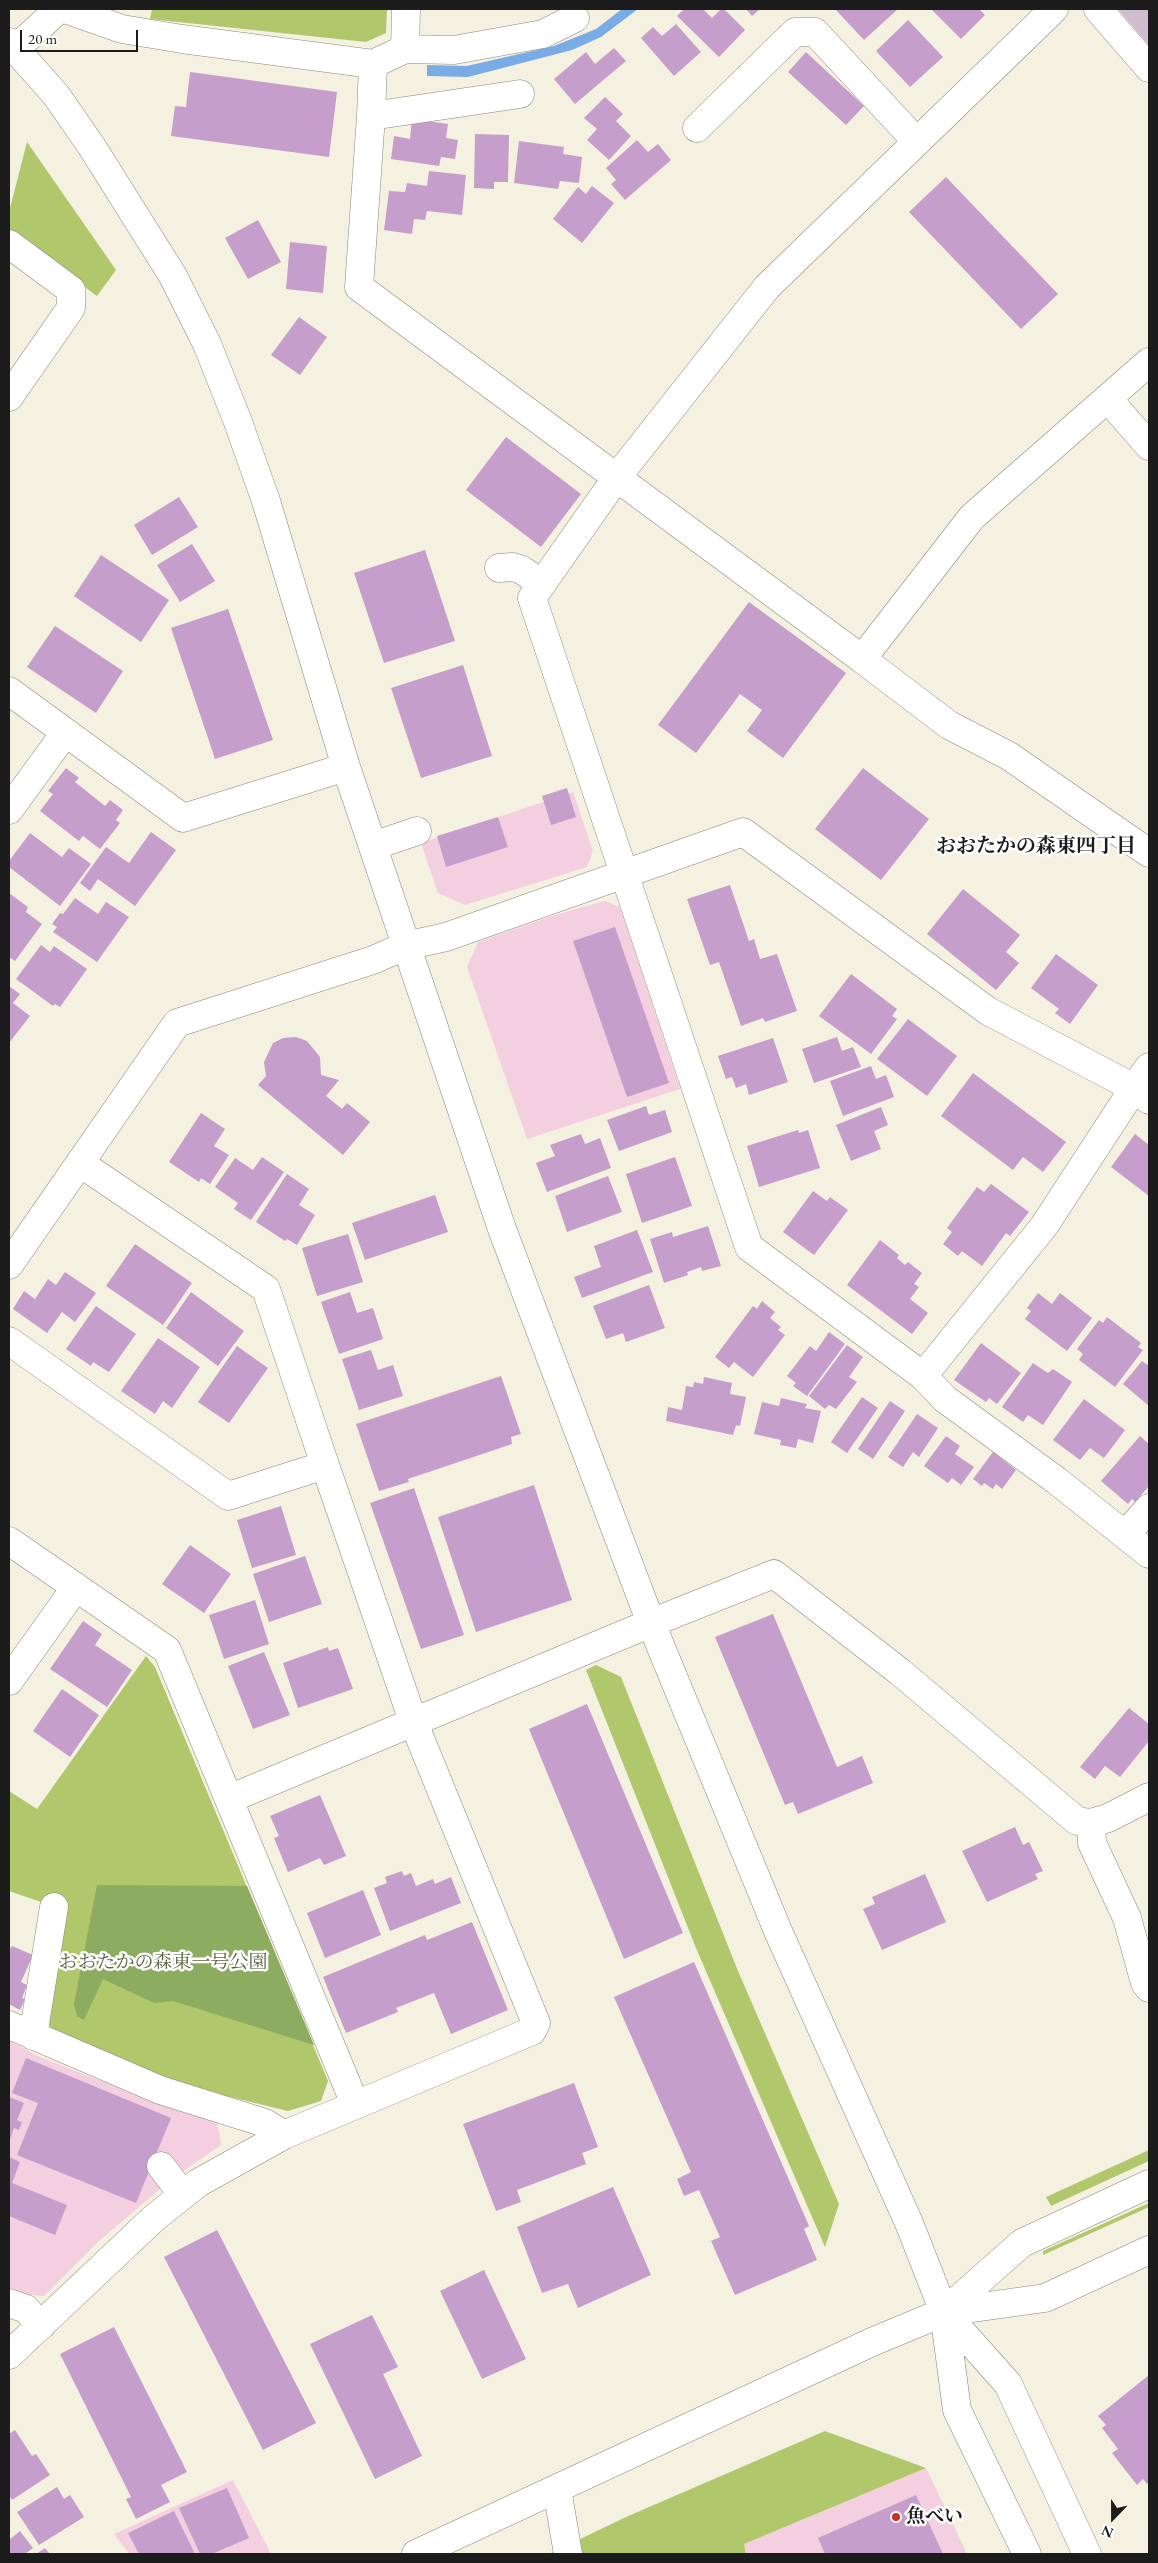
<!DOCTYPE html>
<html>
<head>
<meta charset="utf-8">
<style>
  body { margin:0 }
  #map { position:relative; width:1158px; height:2563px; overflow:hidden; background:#f4f1e0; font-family:"EB Garamond",serif }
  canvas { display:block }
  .frame { position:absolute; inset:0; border:10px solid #1c1c1c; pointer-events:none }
  .north { position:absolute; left:1088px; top:2493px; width:50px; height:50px; -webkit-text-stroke:4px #fff; paint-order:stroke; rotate:202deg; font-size:14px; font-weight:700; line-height:20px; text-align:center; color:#1c1c1c }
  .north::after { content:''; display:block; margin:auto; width:18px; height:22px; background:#1c1c1c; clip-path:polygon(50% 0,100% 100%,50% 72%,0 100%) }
  .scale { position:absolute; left:20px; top:30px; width:118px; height:22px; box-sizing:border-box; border:2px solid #1c1c1c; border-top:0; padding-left:6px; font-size:15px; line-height:18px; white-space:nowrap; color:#1c1c1c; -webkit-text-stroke:4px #fff; paint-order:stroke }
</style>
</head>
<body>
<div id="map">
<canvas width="1158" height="2563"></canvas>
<div class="frame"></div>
<div class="north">N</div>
<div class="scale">20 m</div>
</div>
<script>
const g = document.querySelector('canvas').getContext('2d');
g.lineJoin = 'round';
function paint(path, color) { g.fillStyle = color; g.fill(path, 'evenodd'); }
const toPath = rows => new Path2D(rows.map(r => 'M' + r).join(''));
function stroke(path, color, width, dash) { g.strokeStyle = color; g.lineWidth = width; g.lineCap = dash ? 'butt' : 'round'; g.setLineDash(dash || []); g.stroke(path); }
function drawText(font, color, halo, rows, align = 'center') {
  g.font = font + ' "EB Garamond","Noto Serif JP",serif'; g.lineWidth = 5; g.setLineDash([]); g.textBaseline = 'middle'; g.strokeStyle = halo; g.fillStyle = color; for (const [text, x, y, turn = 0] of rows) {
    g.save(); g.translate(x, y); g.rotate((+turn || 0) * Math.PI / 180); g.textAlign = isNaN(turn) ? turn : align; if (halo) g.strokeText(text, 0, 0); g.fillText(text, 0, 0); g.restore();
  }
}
const built = toPath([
  [573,792,593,851,587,867,465,905,438,893,421,843],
  [605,901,620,907,680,1089,527,1139,467,967,478,942,558,914],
  [9,2041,40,2057,155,2102,216,2114,221,2145,173,2178,100,2240,44,2296,17,2294,9,2291],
  [926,2468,967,2554,746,2554,744,2544],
  [233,2480,271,2554,129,2554,114,2534]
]);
const industrial = toPath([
  [1118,9,1149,9,1149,45]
]);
const green = toPath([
  [152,9,387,9,386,33,366,42,150,19],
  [27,142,116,270,97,296,10,233,9,212],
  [146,1656,155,1667,328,2081,321,2101,288,2111,164,2081,56,2036,45,2018,44,1903,9,1891,9,1791,37,1809],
  [596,1665,621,1677,738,1971,839,2204,825,2247,696,1948,586,1670],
  [1149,2150,1149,2161,1051,2206,1046,2197],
  [1149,2203,1149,2207,1043,2255,1043,2251],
  [825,2431,926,2468,744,2544,746,2554,549,2554,626,2517]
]);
const forest = toPath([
  [97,1885,247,1886,314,2045,173,2001,154,2003,103,1979,84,2020,77,2016,74,2004]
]);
const water = toPath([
  [622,9,638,9,601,37,572,50,468,77,427,76,427,65,467,66,554,46,596,29]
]);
const building = toPath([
  [684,9,703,9,712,18,721,9,724,9,745,30,719,57,677,16],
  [746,9,760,9,752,16],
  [835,9,898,9,864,40],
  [931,9,979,9,985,15,961,39],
  [908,20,943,57,910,87,876,51],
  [676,24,701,52,674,76,641,38,653,27,662,36],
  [614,48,626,61,575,104,554,79,586,52,595,64],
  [806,52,864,106,846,125,788,72],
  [190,72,337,92,329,157,171,136,175,106,186,107],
  [605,97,623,114,616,121,631,136,609,160,587,140,597,129,584,118],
  [412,119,448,124,446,138,458,140,455,159,441,157,439,166,391,159,394,136,410,139],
  [475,134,509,135,508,182,494,182,494,189,474,188],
  [637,140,648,152,658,144,671,160,625,200,611,184,616,180,606,168],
  [519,141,564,147,563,154,582,157,579,183,560,181,558,189,514,183],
  [429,171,466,175,462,215,427,211,425,220,414,219,412,234,384,230,389,191,405,192,407,183,427,186],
  [946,177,1058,294,1021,329,909,212],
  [592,186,614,203,582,243,553,219,578,187,586,194],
  [258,220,281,262,248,279,225,238],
  [290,242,327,246,323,293,286,289],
  [299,317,327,337,300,375,271,355],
  [506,437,581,494,541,547,466,490],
  [179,497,198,527,152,555,134,525],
  [192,544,215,581,180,602,157,565],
  [425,550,455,641,384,663,354,573],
  [101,555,169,600,141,642,74,596],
  [749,602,846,673,783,758,747,731,762,710,740,694,696,753,658,725],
  [228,609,273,740,215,759,171,628],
  [55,626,123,671,96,713,27,667],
  [463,665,492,756,421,778,391,688],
  [66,768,79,778,75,782,105,806,110,800,123,810,116,820,120,823,100,849,83,836,79,841,40,811,53,794,48,791],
  [863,768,929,819,881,880,815,829],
  [567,788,576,817,551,825,542,796],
  [498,817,508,847,446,867,437,836],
  [151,832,176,850,135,906,98,879,90,891,80,883,106,847,129,863],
  [30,833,62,857,69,848,91,864,60,906,9,867,9,861],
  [730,885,749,941,754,939,760,959,777,954,797,1011,765,1022,763,1018,741,1026,719,962,710,965,687,899],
  [963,889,1020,935,1006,952,1019,963,996,990,927,934],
  [9,893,28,907,26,912,42,924,15,961,9,957],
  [75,898,98,914,106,902,129,917,97,962,53,932,57,927,52,924,60,913,63,914],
  [615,927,669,1083,627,1097,573,941],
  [41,945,50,952,54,946,87,969,60,1007,55,1004,53,1006,16,979],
  [1056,954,1098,985,1070,1024,1055,1013,1059,1009,1031,988],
  [851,974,897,1009,892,1016,897,1019,871,1054,819,1016],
  [9,986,20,994,13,1003,30,1016,9,1043],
  [908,1019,957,1056,927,1096,877,1059],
  [296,1037,307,1041,320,1057,321,1075,339,1080,326,1096,342,1109,347,1103,370,1122,343,1155,258,1085,266,1076,264,1062,273,1043,283,1038],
  [837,1037,842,1051,853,1047,861,1067,814,1083,802,1049],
  [773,1038,788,1082,749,1095,746,1084,736,1088,732,1077,726,1079,718,1056],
  [871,1066,876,1079,886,1075,894,1097,843,1116,830,1081],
  [973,1073,1066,1142,1043,1172,1023,1157,1013,1170,941,1116],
  [646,1106,649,1115,665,1110,672,1132,619,1151,607,1120],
  [881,1107,888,1125,874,1131,881,1149,851,1161,836,1125],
  [201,1113,225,1129,214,1146,229,1155,210,1184,201,1178,199,1182,169,1162],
  [798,1130,799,1133,808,1130,820,1168,759,1187,747,1146],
  [581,1134,585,1144,600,1138,611,1168,547,1192,536,1163,555,1156,550,1145],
  [1135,1134,1149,1145,1149,1196,1111,1167],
  [262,1157,284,1172,251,1220,234,1209,238,1203,215,1187,235,1158,253,1170],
  [675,1157,692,1206,642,1223,626,1174],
  [287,1174,309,1189,299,1205,315,1215,297,1245,287,1239,285,1241,256,1222],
  [608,1176,622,1212,567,1232,555,1196],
  [991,1184,1029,1212,1010,1236,1006,1233,982,1266,962,1251,958,1256,943,1244,952,1232,947,1228,977,1187,984,1192],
  [813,1191,827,1201,830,1197,848,1210,814,1255,783,1232],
  [435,1195,448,1232,365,1260,352,1223],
  [708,1226,721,1266,702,1271,701,1267,687,1272,688,1275,664,1283,650,1239,672,1232,673,1237],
  [637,1230,653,1272,582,1298,574,1277,601,1267,594,1246],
  [348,1234,363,1282,317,1296,302,1248],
  [880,1240,899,1255,897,1258,905,1265,908,1262,922,1273,914,1284,919,1287,910,1299,928,1313,912,1334,847,1285],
  [135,1244,192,1283,163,1325,106,1286],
  [65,1272,96,1293,75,1322,62,1312,47,1333,13,1309,24,1291,35,1299,48,1279,56,1285],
  [649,1285,665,1328,626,1342,623,1333,606,1339,593,1306],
  [191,1292,244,1331,218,1366,166,1328],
  [350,1292,357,1313,373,1308,383,1339,339,1354,321,1302],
  [1038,1293,1052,1304,1060,1293,1092,1318,1067,1351,1025,1319,1031,1311,1027,1308],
  [762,1301,775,1312,770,1318,781,1327,778,1330,785,1335,753,1377,734,1362,729,1368,715,1357,753,1306,757,1309],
  [96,1306,136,1334,109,1372,93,1362,91,1366,66,1349],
  [1107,1317,1141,1343,1138,1347,1143,1350,1115,1387,1079,1360,1083,1354,1077,1349,1099,1320,1103,1323],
  [829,1332,845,1344,807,1396,793,1386,796,1383,787,1376,810,1346,816,1351],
  [158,1338,200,1367,172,1408,163,1401,155,1414,121,1391],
  [981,1343,1021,1373,997,1404,989,1398,986,1402,954,1380],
  [847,1345,863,1357,849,1377,857,1382,836,1409,829,1405,825,1409,809,1396],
  [237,1346,268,1368,229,1423,198,1402],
  [371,1350,378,1370,393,1365,403,1396,359,1410,342,1359],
  [1142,1361,1149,1366,1149,1406,1123,1384],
  [1033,1363,1048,1373,1053,1369,1072,1382,1043,1425,1028,1415,1023,1422,1002,1407],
  [501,1376,521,1434,511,1437,512,1444,408,1479,409,1482,379,1491,356,1424],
  [704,1377,732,1383,730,1394,746,1397,740,1426,736,1425,733,1435,666,1421,668,1407,682,1410,686,1386,693,1387,694,1382,703,1384],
  [862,1397,878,1408,847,1453,831,1442],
  [781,1398,807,1404,805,1408,821,1411,813,1443,798,1439,796,1448,780,1445,781,1440,754,1434,762,1402,779,1406],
  [1084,1399,1125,1430,1104,1458,1090,1448,1080,1460,1053,1440],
  [890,1401,905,1411,873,1459,858,1449],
  [917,1414,938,1428,919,1457,913,1452,903,1467,888,1457],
  [946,1436,960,1446,955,1454,974,1467,961,1485,952,1478,948,1483,924,1466],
  [1140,1436,1149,1444,1149,1486,1135,1502,1132,1499,1128,1504,1101,1481],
  [993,1452,1016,1470,1002,1489,996,1484,993,1489,984,1483,982,1486,973,1479],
  [534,1485,572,1600,476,1632,438,1517],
  [414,1488,464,1635,421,1649,370,1503],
  [281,1506,296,1555,252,1568,237,1520],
  [190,1545,231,1574,204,1613,162,1584],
  [305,1556,322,1604,269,1622,253,1574],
  [255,1600,269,1644,224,1659,209,1615],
  [773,1614,837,1767,862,1756,873,1783,798,1814,793,1802,785,1805,715,1637],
  [83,1621,102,1634,95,1645,132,1670,107,1707,50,1669],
  [328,1647,329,1651,338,1648,353,1689,298,1708,283,1663],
  [264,1652,290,1715,253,1729,228,1666],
  [62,1689,99,1715,70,1757,33,1731],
  [587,1704,683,1933,624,1959,529,1729],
  [1129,1708,1149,1724,1149,1741,1120,1777,1105,1766,1095,1779,1080,1767],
  [320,1795,346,1856,324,1865,320,1858,288,1872,274,1838,279,1836,270,1816],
  [1015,1827,1023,1845,1029,1842,1043,1871,1035,1874,1038,1879,987,1902,962,1851],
  [402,1871,404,1876,411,1873,416,1886,433,1879,435,1884,451,1877,461,1903,390,1931,374,1888,387,1883,385,1877],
  [925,1874,946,1922,882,1950,863,1909,875,1904,872,1897],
  [363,1890,381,1935,325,1958,307,1913],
  [472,1922,508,2010,451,2034,434,1993,396,2008,398,2012,346,2033,323,1977,425,1935,427,1940],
  [12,1946,33,1955,21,1982,27,1985,22,1998,25,1999,20,2010,9,2004,9,1950],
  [694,1962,809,2226,804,2229,817,2260,735,2295,711,2241,720,2237,699,2190,684,2196,677,2179,691,2172,614,1997],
  [26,2058,171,2118,136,2203,17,2155,38,2103,12,2093],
  [574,2083,598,2147,582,2153,586,2164,517,2190,521,2202,496,2211,463,2124],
  [9,2097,24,2103,17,2120,22,2122,19,2130,14,2128,9,2142],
  [9,2157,20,2162,12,2183,67,2205,55,2235,9,2216],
  [613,2187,651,2275,578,2308,568,2284,542,2293,517,2227],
  [217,2230,316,2423,263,2450,164,2257],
  [484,2270,526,2359,482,2379,440,2291],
  [372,2315,398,2367,383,2374,422,2456,375,2479,310,2344],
  [114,2327,187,2472,161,2485,170,2502,136,2519,126,2499,131,2497,60,2354],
  [1149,2375,1149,2483,1147,2484,1143,2479,1137,2485,1112,2453,1118,2449,1102,2428,1106,2425,1098,2416],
  [15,2430,32,2456,36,2454,50,2475,12,2500,9,2495,9,2434],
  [57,2487,64,2499,70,2495,84,2517,39,2545,17,2512],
  [227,2488,249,2538,212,2554,200,2554,179,2508],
  [916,2495,943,2554,825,2554,818,2538],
  [174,2511,195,2554,139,2554,128,2533],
  [20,2531,33,2548,25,2554,9,2554,9,2536,10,2539],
  [45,2548,50,2554,36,2554]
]);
const minor = toPath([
  [65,9,122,29,182,39,373,64,405,49,454,50,543,34,575,18],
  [1054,9,767,287,617,477,532,598,749,1247,923,1376,945,1399,1057,1481,1149,1554],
  [1098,9,1149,68],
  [9,42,56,95,92,147,173,276,207,344,238,422,266,501,346,767,502,1229,651,1623,778,1931,909,2223,944,2312,957,2410,1027,2554],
  [15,49,59,9],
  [405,49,406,9],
  [520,94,371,116,359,287,862,659],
  [371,116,373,64],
  [697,128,795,32,815,32,917,142],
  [9,244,71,290,71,308,9,397],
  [1149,362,972,517,862,659,949,725,1009,756,1149,853],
  [1108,399,1149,446],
  [499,568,513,567,522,570,541,584],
  [9,691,183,818,346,767],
  [9,810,65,733],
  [373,846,417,831],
  [80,1163,266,1289,325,1465],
  [9,1265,177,1023,373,960,405,946,446,937,743,832,988,1011,1134,1088,1149,1067],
  [9,1341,228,1496,325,1465,413,1721,536,2023,532,2031,284,2135,198,2183,153,2219,9,2355],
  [923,1376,1044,1226,1134,1088,1149,1100],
  [1125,1535,1149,1508],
  [9,1541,167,1650,355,2104],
  [9,1681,76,1587],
  [229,1799,651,1623,774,1574,900,1672,1077,1821,1091,1823,1108,1818,1149,1797],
  [1091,1823,1092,1843,1127,1918,1145,1983,1149,1988],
  [9,2025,160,2090,265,2123,284,2135],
  [33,2036,54,1907],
  [161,2166,183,2195],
  [9,2303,26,2309,41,2326],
  [944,2312,1008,2384,1087,2554],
  [944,2312,1022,2243,1149,2184],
  [557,2489,568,2554],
  [416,2554,872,2342,944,2312,1045,2298,1149,2250]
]);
const markers = [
  [896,2517,5,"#c8321e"]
];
const parkNames = [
  ["おおたかの森東一号公園",163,1963]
];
const poiNames = [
  ["魚べい",906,2517]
];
const neighbourhoodNames = [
  ["おおたかの森東四丁目",1036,847]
];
paint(built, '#f3cfe0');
paint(industrial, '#cfbdcf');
paint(green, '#b0c76c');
paint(forest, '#8cac60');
paint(water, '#79abe4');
paint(building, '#c69ecb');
stroke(minor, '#88867e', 29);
stroke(minor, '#fff', 28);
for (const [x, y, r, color] of markers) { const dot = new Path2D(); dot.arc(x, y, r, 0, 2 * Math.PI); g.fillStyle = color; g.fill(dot); stroke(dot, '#fff', 2); }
drawText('19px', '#57603c', '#fff', parkNames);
drawText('bold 19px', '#1c1c1c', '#fff', poiNames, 'left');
drawText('bold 20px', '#1c1c1c', '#fff', neighbourhoodNames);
</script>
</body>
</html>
